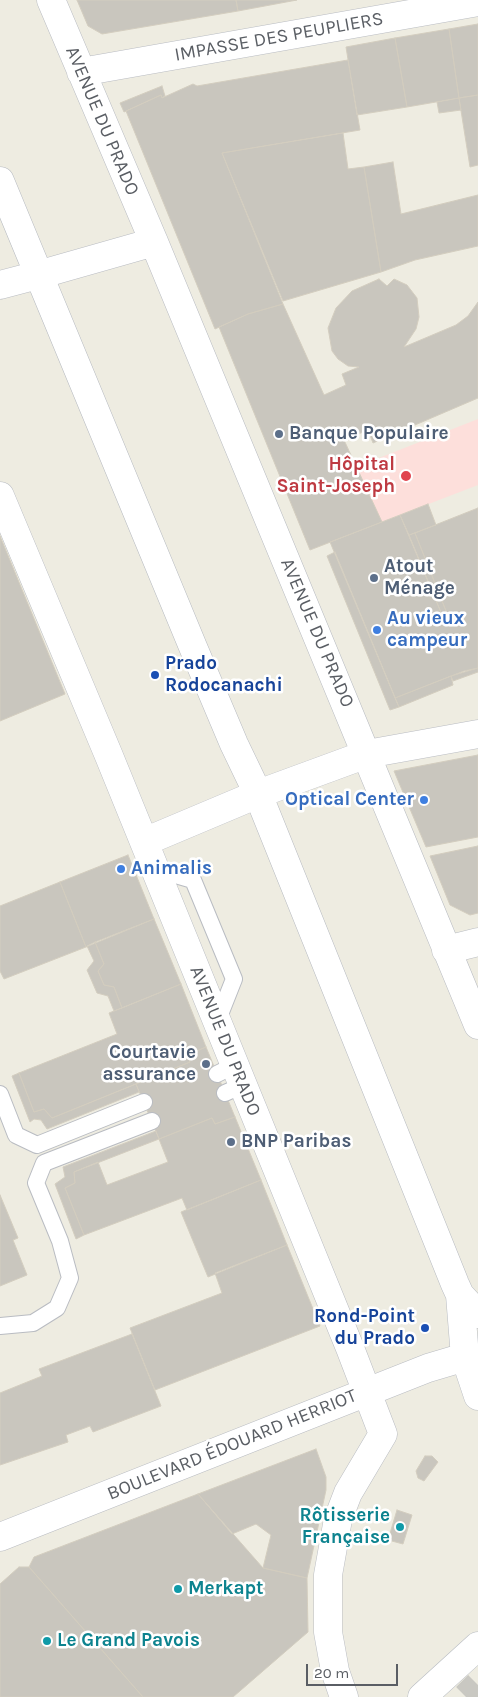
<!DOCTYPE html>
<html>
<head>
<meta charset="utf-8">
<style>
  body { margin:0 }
  #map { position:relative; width:478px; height:1697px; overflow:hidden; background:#eeece1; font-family:Karla,sans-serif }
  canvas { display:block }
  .scale { position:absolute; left:306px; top:1664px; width:92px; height:22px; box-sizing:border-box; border:2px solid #5a5e64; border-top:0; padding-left:6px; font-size:15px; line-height:18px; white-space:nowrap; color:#5a5e64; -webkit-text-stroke:4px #fff; paint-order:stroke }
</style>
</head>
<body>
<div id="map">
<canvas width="478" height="1697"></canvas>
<div class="scale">20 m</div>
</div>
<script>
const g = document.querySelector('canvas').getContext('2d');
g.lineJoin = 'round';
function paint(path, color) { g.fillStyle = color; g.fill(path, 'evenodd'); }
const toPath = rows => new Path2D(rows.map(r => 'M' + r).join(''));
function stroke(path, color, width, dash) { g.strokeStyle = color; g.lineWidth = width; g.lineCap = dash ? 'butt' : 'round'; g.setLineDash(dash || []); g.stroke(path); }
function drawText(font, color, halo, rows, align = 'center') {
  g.font = font + ' Karla,sans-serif'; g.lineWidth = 5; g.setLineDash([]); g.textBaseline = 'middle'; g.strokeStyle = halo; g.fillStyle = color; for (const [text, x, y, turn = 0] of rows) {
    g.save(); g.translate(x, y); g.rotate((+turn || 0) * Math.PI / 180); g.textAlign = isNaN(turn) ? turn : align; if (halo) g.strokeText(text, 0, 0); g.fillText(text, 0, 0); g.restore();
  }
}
const medical = toPath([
  [478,419,478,485,330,542,356,467]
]);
const building = toPath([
  [77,0,236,0,238,11,102,34,88,26,77,0],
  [236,0,297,0,238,11,236,0],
  [478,24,478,95,459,98,449,29,478,24],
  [449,29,459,98,407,107,395,38,449,29],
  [395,38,407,107,357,115,346,47,395,38],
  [348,60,360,130,222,153,283,304,248,314,215,329,126,111,161,95,162,98,193,84,197,86,348,60],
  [162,86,165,96,162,98,161,95,124,112,120,103,162,86],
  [478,95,478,165,470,167,459,98,478,95],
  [459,98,461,110,439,113,437,102,459,98],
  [343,133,348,169,364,167,381,272,283,301,222,153,343,133],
  [393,162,401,214,478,195,478,246,415,260,381,272,364,167,393,162],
  [379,279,387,286,394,279,407,285,417,298,419,317,416,329,404,347,456,325,468,316,478,302,478,398,373,443,368,430,344,440,382,522,310,550,219,327,248,314,283,304,324,395,346,385,342,374,359,367,348,366,338,359,332,351,328,328,336,308,352,291,379,279],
  [428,504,436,525,409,535,400,515,428,504],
  [478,508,478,668,464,671,395,698,330,542,400,515,445,622,450,621,415,533,478,508],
  [415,533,450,621,445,622,409,535,415,533],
  [0,536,65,694,0,721,0,536],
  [335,552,399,707,390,710,327,556,335,552],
  [478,668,478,672,453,681,451,676,478,668],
  [451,676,453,685,399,707,395,698,451,676],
  [478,755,478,837,426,847,394,771,478,755],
  [478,846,478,913,470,915,450,905,430,856,478,846],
  [128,855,154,919,86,947,60,882,128,855],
  [60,882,86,947,4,979,0,971,0,906,60,882],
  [154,919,181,984,122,1008,114,987,104,985,98,971,104,964,95,942,154,919],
  [95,942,104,964,98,971,104,985,114,987,122,1008,114,1011,108,996,97,993,87,970,94,961,87,946,95,942],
  [181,984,206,1047,187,1055,190,1062,52,1118,44,1109,34,1112,19,1073,117,1034,109,1013,181,984],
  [206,1047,235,1117,215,1124,212,1118,159,1139,136,1084,190,1062,187,1055,206,1047],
  [19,1073,34,1112,44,1109,52,1118,136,1084,139,1092,47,1129,41,1120,34,1119,30,1122,12,1076,19,1073],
  [235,1117,261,1180,187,1210,182,1198,84,1235,65,1188,75,1183,74,1172,98,1162,107,1185,168,1162,159,1139,212,1118,215,1124,235,1117],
  [156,1131,159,1139,74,1172,75,1183,65,1188,84,1235,76,1239,55,1184,65,1177,63,1167,156,1131],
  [261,1180,287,1245,208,1277,181,1212,261,1180],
  [0,1195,18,1238,13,1240,27,1275,0,1286,0,1195],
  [287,1245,320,1326,155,1390,130,1328,222,1293,215,1273,287,1245],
  [132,1334,161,1406,93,1432,90,1426,66,1435,68,1442,0,1465,0,1393,42,1376,39,1369,132,1334],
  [316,1449,326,1477,326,1490,307,1578,263,1568,271,1535,256,1524,232,1534,198,1494,316,1449],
  [425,1456,432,1456,438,1462,424,1481,418,1478,416,1471,425,1456],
  [198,1494,263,1568,307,1578,308,1632,233,1697,143,1697,29,1567,34,1557,198,1494],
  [397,1510,412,1515,403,1544,388,1540,397,1510],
  [19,1567,29,1567,143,1697,0,1697,0,1584,19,1567]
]);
const trunkTunnel = toPath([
  [466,1697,478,1685]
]);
const service = toPath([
  [155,869,193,880,234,979,217,1022],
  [217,1074,235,1065],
  [225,1093,243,1085],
  [0,1094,16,1135,37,1145,144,1102],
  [0,1326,33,1323,57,1308,70,1278,60,1241,36,1183,44,1163,152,1121]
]);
const minor = toPath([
  [51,0,154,242,478,1025],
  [81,72,478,2],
  [38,275,154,242],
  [0,496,109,756,350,1348,383,1434,348,1493,338,1519,328,1575,328,1632,335,1671,344,1697],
  [144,842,258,794,367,754,478,734],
  [446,950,478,942],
  [0,1537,428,1368,465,1357]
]);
const tertiary = toPath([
  [0,285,38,275]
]);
const secondary = toPath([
  [0,181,193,647,234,744,258,794,455,1284,460,1295,478,1314],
  [460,1295,465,1357,478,1396],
  [422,1697,478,1646]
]);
const markers = [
  [279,434,5,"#5c6f8a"],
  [406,476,6,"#e0444e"],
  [374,578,5,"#5c6f8a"],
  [377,630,5,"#3f7fe0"],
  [155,675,5,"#1a4fb4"],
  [424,800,5,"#3f7fe0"],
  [121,869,5,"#3f7fe0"],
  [206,1064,5,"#5c6f8a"],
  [231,1142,5,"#5c6f8a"],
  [425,1328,5,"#1a4fb4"],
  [400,1527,5,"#0f9aa8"],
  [178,1589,5,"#0f9aa8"],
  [47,1641,5,"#0f9aa8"]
];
const streetNames = [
  ["IMPASSE DES PEUPLIERS",279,37,-10],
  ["AVENUE DU PRADO",102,121,67],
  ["AVENUE DU PRADO",317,633,67],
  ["AVENUE DU PRADO",225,1041,68],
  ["BOULEVARD ÉDOUARD HERRIOT",232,1445,-22]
];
const serviceNames = [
  ["Banque Populaire",289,434],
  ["Atout",384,567],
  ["Ménage",384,589],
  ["Courtavie",196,1053,"right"],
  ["assurance",196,1075,"right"],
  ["BNP Paribas",241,1142]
];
const healthNames = [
  ["Hôpital",395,465],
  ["Saint-Joseph",395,487]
];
const shopNames = [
  ["Au vieux",387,619],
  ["campeur",387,641],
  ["Optical Center",414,800,"right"],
  ["Animalis",131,869]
];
const transitNames = [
  ["Prado",165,664],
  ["Rodocanachi",165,686],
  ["Rond-Point",415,1317,"right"],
  ["du Prado",415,1339,"right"]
];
const cultureNames = [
  ["Rôtisserie",390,1516,"right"],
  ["Française",390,1538,"right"],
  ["Merkapt",188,1589],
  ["Le Grand Pavois",57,1641]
];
paint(medical, '#fddfdb');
paint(building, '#c9c6be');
stroke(building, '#d3cdbf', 1);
stroke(trunkTunnel, '#c9c8c2', 28, [28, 14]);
stroke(service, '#b9bcc2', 18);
stroke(minor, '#b9bcc2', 29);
stroke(tertiary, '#b9bcc2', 29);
stroke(secondary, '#b7bbc1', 29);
stroke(service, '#fff', 16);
stroke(minor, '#fff', 28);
stroke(tertiary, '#fff', 28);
stroke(secondary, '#fff', 28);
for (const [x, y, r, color] of markers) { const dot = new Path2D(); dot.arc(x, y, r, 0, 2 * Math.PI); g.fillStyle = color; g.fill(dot); stroke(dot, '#fff', 2); }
drawText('19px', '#5a5e64', '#fff', streetNames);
drawText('bold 19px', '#4e5e75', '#fff', serviceNames, 'left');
drawText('bold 19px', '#be3a42', '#fff', healthNames, 'right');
drawText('bold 19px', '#366cbe', '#fff', shopNames, 'left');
drawText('bold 19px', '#164399', '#fff', transitNames, 'left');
drawText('bold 19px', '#0d838f', '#fff', cultureNames, 'left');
</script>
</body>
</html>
